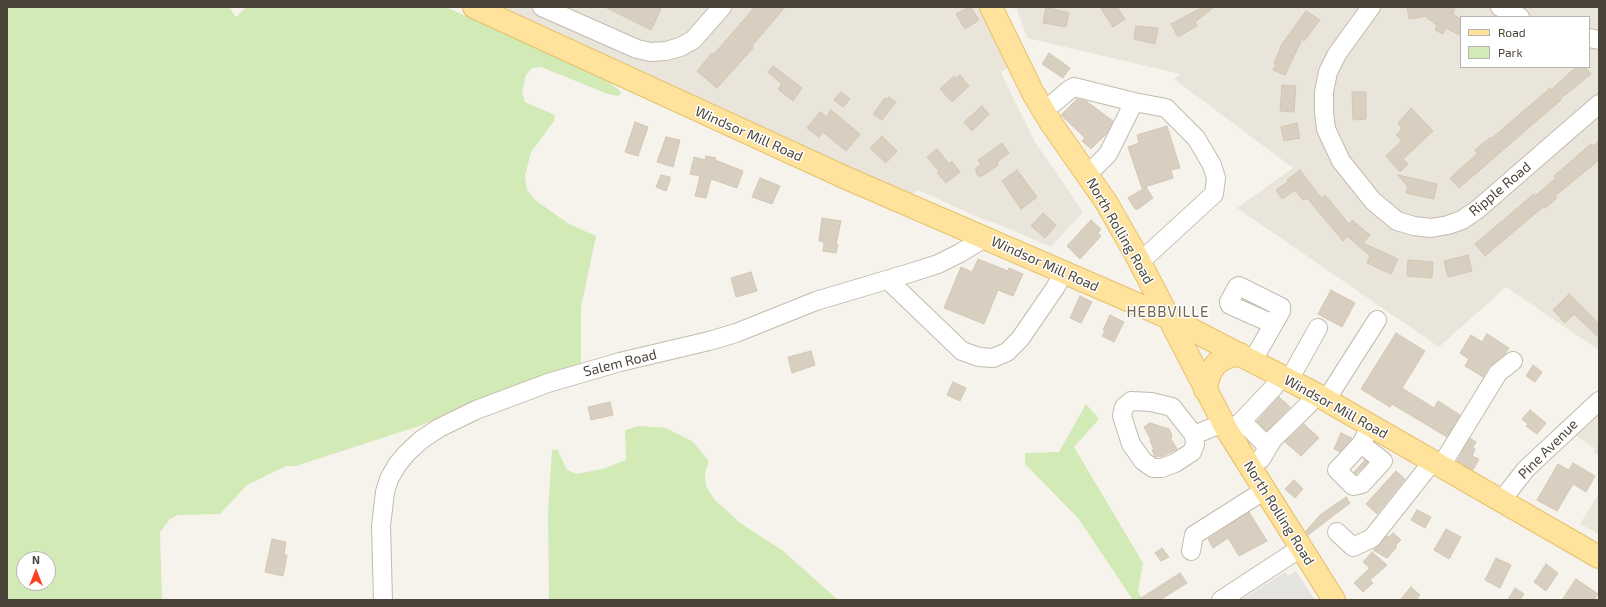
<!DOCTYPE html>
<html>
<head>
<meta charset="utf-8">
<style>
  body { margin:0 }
  #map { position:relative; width:1606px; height:607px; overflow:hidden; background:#f6f3ec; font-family:"Exo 2",sans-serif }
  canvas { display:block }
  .frame { position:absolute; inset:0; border:8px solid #4b4439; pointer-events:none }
  .legend { position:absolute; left:1460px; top:16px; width:130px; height:52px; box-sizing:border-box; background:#fff; border:1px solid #b7b4b0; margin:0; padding:5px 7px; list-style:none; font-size:12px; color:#4b4439 }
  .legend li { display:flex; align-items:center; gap:8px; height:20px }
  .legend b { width:20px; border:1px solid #b7b4b0 }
  .north { position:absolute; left:16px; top:551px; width:40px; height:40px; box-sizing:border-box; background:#fff; border:1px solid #b7b4b0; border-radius:50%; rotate:0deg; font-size:11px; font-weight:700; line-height:16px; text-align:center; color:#4b4439 }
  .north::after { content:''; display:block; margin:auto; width:14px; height:18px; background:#fc3f1d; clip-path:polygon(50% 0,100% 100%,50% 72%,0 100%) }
</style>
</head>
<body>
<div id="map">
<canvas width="1606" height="607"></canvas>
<div class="frame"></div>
<ul class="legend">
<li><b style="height:5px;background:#ffe39c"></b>Road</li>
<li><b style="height:11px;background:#d2eab5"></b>Park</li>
</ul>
<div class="north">N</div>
</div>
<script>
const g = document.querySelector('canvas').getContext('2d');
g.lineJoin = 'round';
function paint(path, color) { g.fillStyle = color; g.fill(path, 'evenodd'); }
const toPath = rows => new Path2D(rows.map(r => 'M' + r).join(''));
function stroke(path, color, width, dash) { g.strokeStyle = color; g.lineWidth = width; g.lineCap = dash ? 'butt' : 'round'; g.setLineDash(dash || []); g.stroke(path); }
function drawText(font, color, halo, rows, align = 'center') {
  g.font = font + ' "Exo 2",sans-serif'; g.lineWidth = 3; g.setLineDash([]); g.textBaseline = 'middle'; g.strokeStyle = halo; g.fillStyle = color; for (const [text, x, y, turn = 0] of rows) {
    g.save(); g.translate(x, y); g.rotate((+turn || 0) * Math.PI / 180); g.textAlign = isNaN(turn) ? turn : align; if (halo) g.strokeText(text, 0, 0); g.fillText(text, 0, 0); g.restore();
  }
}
const residential = toPath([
  [499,7,985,7,1011,65,1001,73,1035,142,1083,212,1051,247,993,222,984,220,918,190,909,197],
  [1016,7,1599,7,1599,350,1506,287,1439,347,1237,208,1293,168,1174,79,1180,74,1027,38],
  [1461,17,1589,17,1589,67,1461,67],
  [1599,389,1599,456,1593,452,1596,449,1559,424],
  [1599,493,1599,534,1580,524]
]);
const green = toPath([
  [7,7,229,7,236,17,247,7,446,7,607,80,621,92,619,96,608,94,541,67,532,68,526,75,522,92,525,102,555,115,554,121,531,152,525,176,527,190,535,200,569,224,596,236,581,307,581,364,419,426,296,466,286,466,247,485,220,514,178,515,170,519,160,532,162,600,7,600],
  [24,559,48,559,48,583,24,583],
  [1086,404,1099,419,1074,447,1143,563,1138,591,1142,600,1133,600,1078,518,1025,464,1025,453,1059,452],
  [639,426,666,428,692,441,709,461,705,472,706,486,714,499,740,523,782,550,838,600,549,600,548,512,552,450,557,449,567,470,576,474,603,469,626,460,625,430]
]);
const parking = toPath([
  [1296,571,1315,600,1241,600,1285,572,1288,576]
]);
const building = toPath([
  [605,7,656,7,661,9,651,30,605,7],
  [755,7,785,7,752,46,753,48,717,88,697,71,712,53,714,54,755,7],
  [969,7,971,7,979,20,965,29,956,14,969,7],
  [1046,7,1069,13,1066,27,1043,23,1046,7],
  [1100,7,1117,7,1125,19,1113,27,1100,7],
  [1203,7,1214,7,1195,22,1197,26,1178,37,1171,24,1203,7],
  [1407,7,1454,7,1454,13,1451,13,1461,19,1461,36,1446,28,1443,34,1435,30,1437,25,1427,18,1428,16,1409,19,1407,7],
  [1306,11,1320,20,1304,41,1302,39,1285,75,1273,70,1276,64,1274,64,1282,44,1306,11],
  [1136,26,1158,28,1155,44,1134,39,1136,26],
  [1049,53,1070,68,1063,78,1042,64,1049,53],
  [773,66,802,88,793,101,778,89,782,84,768,72,773,66],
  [1576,67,1585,67,1591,74,1560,99,1561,100,1459,188,1450,178,1477,154,1475,150,1491,137,1492,138,1541,96,1550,88,1551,90,1576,67],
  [960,75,969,86,952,102,940,89,954,76,956,78,960,75],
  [1282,85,1296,86,1294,112,1280,111,1282,85],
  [841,92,850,99,843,107,834,100,841,92],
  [1352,92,1366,92,1366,119,1353,120,1352,92],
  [889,97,896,102,882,120,873,114,885,98,887,99,889,97],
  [1077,99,1086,101,1113,121,1107,133,1091,149,1082,141,1085,138,1061,115,1077,99],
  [982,106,989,114,972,131,964,122,982,106],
  [1411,108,1433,131,1403,159,1408,164,1400,172,1386,156,1402,141,1396,135,1402,129,1398,123,1411,108],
  [831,110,860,134,846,151,823,132,819,137,807,128,820,112,826,117,831,110],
  [635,122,648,127,638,156,625,152,635,122],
  [1297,123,1300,138,1284,141,1281,127,1297,123],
  [1167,126,1180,168,1171,170,1173,178,1142,188,1128,147,1139,143,1137,135,1167,126],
  [882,136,897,151,886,163,870,148,882,136],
  [666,137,680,140,673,167,657,162,666,137],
  [1599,141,1599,160,1555,196,1557,198,1545,208,1544,206,1485,256,1475,244,1534,194,1535,196,1556,178,1554,176,1591,144,1593,146,1599,141],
  [1002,143,1009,153,997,162,998,165,982,176,978,176,976,172,976,168,981,164,978,160,1002,143],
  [937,149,949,164,952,161,960,172,946,183,937,172,939,171,927,157,937,149],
  [706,156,716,158,715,160,743,171,737,188,711,179,706,198,695,196,700,176,690,174,694,157,705,160,706,156],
  [1017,170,1037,197,1021,209,1002,181,1017,170],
  [1300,170,1321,198,1325,195,1349,224,1352,220,1370,235,1363,243,1398,259,1391,274,1367,263,1370,256,1347,236,1343,241,1307,198,1303,200,1295,190,1282,199,1276,190,1289,181,1287,180,1300,170],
  [661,175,670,177,670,180,666,191,656,187,661,175],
  [1398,175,1437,184,1434,199,1406,193,1408,187,1398,175],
  [760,178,780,186,772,204,752,197,760,178],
  [1146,187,1153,198,1138,209,1135,209,1128,198,1146,187],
  [1043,213,1056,225,1045,238,1031,226,1043,213],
  [822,218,841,221,836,244,838,244,836,253,823,251,824,242,819,241,822,218],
  [1091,220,1101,229,1098,233,1101,236,1080,259,1067,246,1091,220],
  [1468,255,1472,271,1448,277,1444,261,1468,255],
  [978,259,1008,271,1009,268,1023,274,1013,296,998,290,984,324,944,308,961,267,972,272,978,259],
  [1408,260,1433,262,1432,278,1407,276,1408,260],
  [751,272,757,291,736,297,731,278,751,272],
  [1331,290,1355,303,1342,327,1318,314,1331,290],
  [1569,294,1599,324,1599,338,1574,314,1565,323,1553,310,1569,294],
  [1080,296,1092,302,1081,323,1070,318,1080,296],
  [1110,315,1124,322,1114,342,1102,336,1105,331,1103,330,1110,315],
  [1396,333,1425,351,1402,388,1434,408,1438,401,1460,415,1447,437,1392,404,1390,407,1361,389,1396,333],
  [1487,334,1509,348,1505,354,1489,367,1483,377,1465,366,1469,359,1460,353,1471,335,1482,342,1487,334],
  [811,351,815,365,792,373,788,357,811,351],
  [1533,365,1542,372,1535,382,1526,376,1533,365],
  [953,382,966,388,960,401,947,395,953,382],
  [1279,397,1290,407,1267,431,1257,421,1279,397],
  [610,402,613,415,591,420,588,407,610,402],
  [1530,410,1546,423,1537,434,1526,426,1528,424,1522,419,1530,410],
  [1150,423,1169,429,1172,435,1171,439,1177,449,1161,457,1160,456,1155,457,1152,450,1154,449,1150,441,1151,440,1144,427,1150,423],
  [1304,424,1319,438,1301,456,1285,442,1304,424],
  [1341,433,1352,438,1340,452,1334,449,1341,433],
  [1470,438,1476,442,1473,447,1475,449,1472,456,1479,459,1473,470,1457,461,1470,438],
  [1365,460,1368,462,1356,474,1354,472,1365,460],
  [1573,463,1595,476,1586,492,1573,484,1557,511,1537,500,1558,464,1569,470,1573,463],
  [1396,471,1405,479,1377,514,1366,504,1396,471],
  [1294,480,1303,489,1295,498,1285,489,1294,480],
  [1346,497,1350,503,1308,535,1306,531,1320,515,1346,497],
  [1417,510,1431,517,1425,528,1411,520,1417,510],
  [1249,512,1267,541,1239,556,1228,538,1213,548,1208,539,1249,512],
  [1446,529,1461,537,1449,559,1434,550,1446,529],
  [1393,533,1401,540,1395,546,1397,547,1387,558,1373,550,1387,536,1389,537,1393,533],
  [272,539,286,542,284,555,287,555,283,576,265,572,272,539],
  [1162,548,1169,557,1161,561,1155,553,1162,548],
  [1372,552,1387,565,1370,580,1373,583,1363,592,1354,583,1370,568,1363,562,1372,552],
  [1496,558,1511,565,1500,588,1485,580,1496,558],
  [1546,564,1558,573,1546,591,1534,582,1546,564],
  [1180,573,1187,583,1160,600,1138,600,1180,573],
  [1576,579,1598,594,1594,600,1562,600,1576,579],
  [1411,587,1420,595,1416,600,1400,600,1411,587],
  [1515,588,1524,594,1520,600,1508,600,1515,588]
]);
const minor = toPath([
  [542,7,637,49,651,52,666,51,680,47,693,40,722,7],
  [1371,7,1337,54,1328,72,1324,92,1324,112,1326,129,1341,161,1373,201,1397,221,1414,226,1431,228,1448,225,1462,220,1478,209,1599,104],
  [1500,7,1520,17],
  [1589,38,1599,40],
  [1044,111,1069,90,1074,87,1134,102],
  [1087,175,1108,154,1134,102,1166,108,1196,138,1212,165,1216,178,1214,194,1140,262],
  [888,280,962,351,979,357,993,358,1007,352,1020,339,1055,288,1064,272],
  [1253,360,1281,311,1281,307,1239,286,1237,287,1229,302,1230,305,1273,324],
  [1289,380,1318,328],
  [1326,400,1377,320],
  [1240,423,1249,428,1268,447],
  [1227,430,1240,423,1274,387,1281,375],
  [1194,435,1195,444,1192,452,1175,463,1162,468,1153,468,1143,461,1131,444,1122,416,1124,407,1131,401,1151,402,1172,407,1194,435,1223,423],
  [1361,444,1383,461,1362,484,1353,486,1337,470,1361,444,1371,426],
  [1250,466,1261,459,1273,439,1309,404,1314,393],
  [1441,466,1498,373,1513,361],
  [1501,501,1526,469,1599,401],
  [1337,532,1353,547,1372,538,1433,461],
  [1191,551,1194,535,1265,490],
  [383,600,381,526,385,492,389,479,397,465,407,453,421,440,439,428,476,410,548,383,620,362,709,341,736,333,816,301,910,273,938,264,960,253,985,238],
  [1221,600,1302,547]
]);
const major = toPath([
  [474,7,844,177,1167,317,1314,393,1599,557],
  [991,7,1033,93,1051,123,1106,202,1134,251,1227,430,1334,600],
  [1205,390,1210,373,1216,364,1225,358,1240,354]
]);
const streetNames = [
  ["Windsor Mill Road",749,134,24],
  ["Ripple Road",1500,189,-40],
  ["North Rolling Road",1120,231,60],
  ["Windsor Mill Road",1045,264,24],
  ["Salem Road",620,363,-14],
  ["Windsor Mill Road",1336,407,29],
  ["Pine Avenue",1548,449,-45],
  ["North Rolling Road",1279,513,58]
];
const neighbourhoodNames = [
  ["HEBBVILLE",1168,312]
];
paint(residential, '#eae5da');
paint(green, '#d2eab5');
paint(parking, '#e5e3e0');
paint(building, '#d8cfc1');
stroke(building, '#d3c7b4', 1);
stroke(minor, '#c2bbae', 20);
stroke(major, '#e6c16a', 24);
stroke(minor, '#fff', 18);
stroke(major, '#ffe39c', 22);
drawText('14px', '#4b4439', '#fff', streetNames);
g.letterSpacing = '1px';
drawText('15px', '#6e6250', '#fff', neighbourhoodNames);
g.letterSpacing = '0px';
</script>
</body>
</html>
